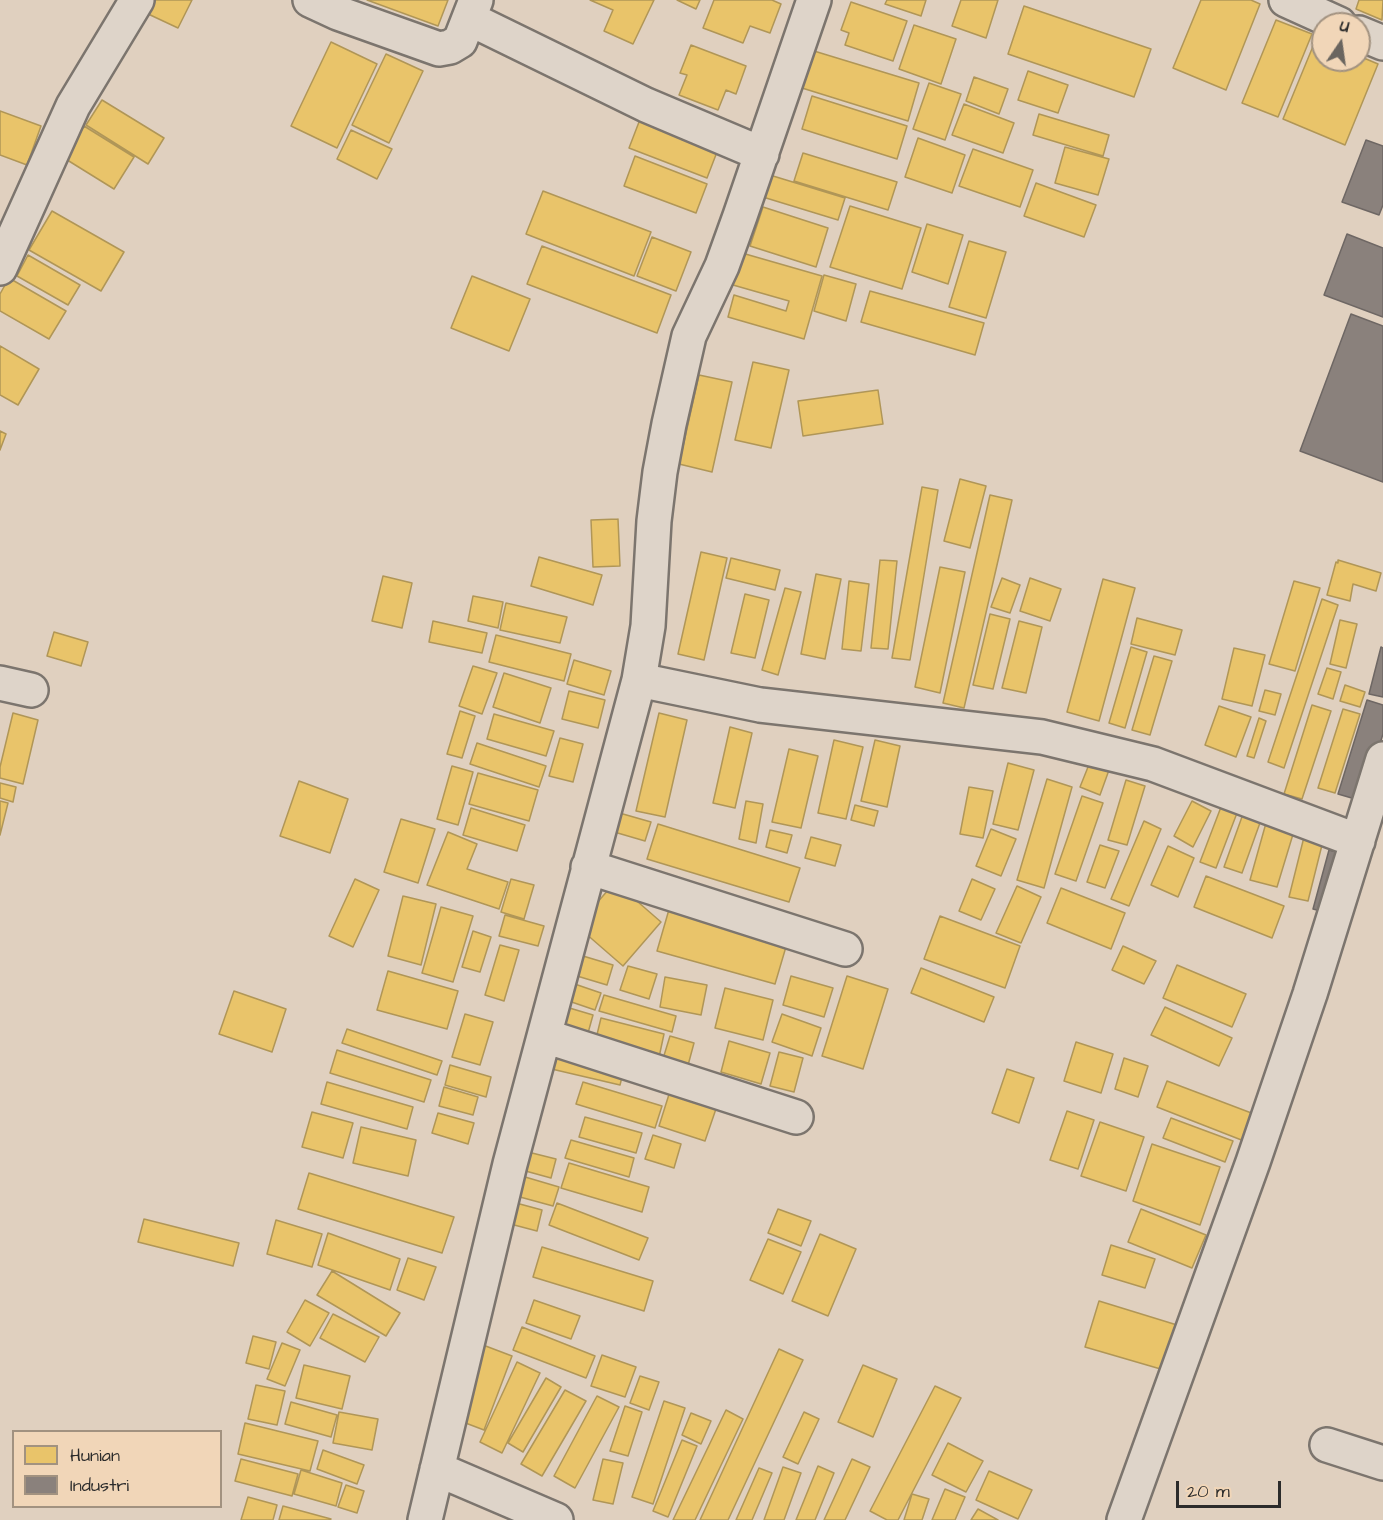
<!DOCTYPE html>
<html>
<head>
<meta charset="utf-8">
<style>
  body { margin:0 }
  #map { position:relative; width:1383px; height:1520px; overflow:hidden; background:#e0d0bf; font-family:"Architects Daughter",sans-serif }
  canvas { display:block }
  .legend { position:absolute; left:12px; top:1430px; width:210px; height:78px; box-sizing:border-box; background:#f1d6b8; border:2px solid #a29280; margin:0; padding:8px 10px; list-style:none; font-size:18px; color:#2b2b2b }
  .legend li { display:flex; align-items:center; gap:12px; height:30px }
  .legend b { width:30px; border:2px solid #a29280 }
  .north { position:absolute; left:1311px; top:12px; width:60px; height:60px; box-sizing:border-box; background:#f1d6b8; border:2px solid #a29280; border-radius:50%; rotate:13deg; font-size:16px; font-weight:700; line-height:24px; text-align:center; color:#2b2b2b }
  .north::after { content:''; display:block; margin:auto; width:21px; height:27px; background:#6a655f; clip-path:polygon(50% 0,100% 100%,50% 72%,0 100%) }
  .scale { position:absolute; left:1176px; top:1481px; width:105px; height:27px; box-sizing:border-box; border:3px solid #2b2b2b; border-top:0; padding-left:8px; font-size:18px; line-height:21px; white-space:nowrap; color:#2b2b2b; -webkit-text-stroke:4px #f1d6b8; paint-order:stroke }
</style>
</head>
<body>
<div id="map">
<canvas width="1383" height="1520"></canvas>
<ul class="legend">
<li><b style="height:16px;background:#e9c46a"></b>Hunian</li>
<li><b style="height:16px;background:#8a817c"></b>Industri</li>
</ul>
<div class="north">U</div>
<div class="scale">20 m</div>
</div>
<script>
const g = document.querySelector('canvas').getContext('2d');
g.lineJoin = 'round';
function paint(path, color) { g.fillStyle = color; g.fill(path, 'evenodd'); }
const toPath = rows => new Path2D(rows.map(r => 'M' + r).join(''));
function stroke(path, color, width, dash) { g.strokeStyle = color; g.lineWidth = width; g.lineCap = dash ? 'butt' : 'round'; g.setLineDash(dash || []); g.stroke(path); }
const homes = toPath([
  [152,0,192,0,178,28,146,13,152,0],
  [367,0,448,0,438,26,367,0],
  [590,0,654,0,633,44,604,31,613,10,590,0],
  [677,0,700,0,696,9,677,0],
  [714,0,772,0,781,4,770,33,750,26,743,43,703,28,714,0],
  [887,0,926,0,921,16,885,4,887,0],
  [961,0,998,0,986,38,952,26,961,0],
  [1201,0,1251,0,1260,4,1226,90,1173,68,1201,0],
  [1359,0,1383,0,1382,20,1356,9,1359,0],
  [851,2,907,21,893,61,845,45,849,33,841,30,851,2],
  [1024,6,1151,49,1134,97,1008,54,1024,6],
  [1276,20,1312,34,1278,117,1242,103,1276,20],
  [914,25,956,39,941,84,899,69,914,25],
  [1316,39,1323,42,1323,60,1359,60,1359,56,1378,64,1345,145,1283,119,1316,39],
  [331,42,377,64,337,148,291,126,331,42],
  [691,45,746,66,736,94,726,90,718,110,679,95,687,75,680,73,691,45],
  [814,51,919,83,908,121,802,88,814,51],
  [386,54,423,71,389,143,352,125,386,54],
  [1028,71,1068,85,1058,113,1018,100,1028,71],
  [974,77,1008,89,999,114,966,101,974,77],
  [929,83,961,94,945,140,913,129,929,83],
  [812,96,907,126,897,159,802,129,812,96],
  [102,100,164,138,148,164,86,125,102,100],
  [964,104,1014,123,1003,153,952,135,964,104],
  [644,109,722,139,707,178,629,148,644,109],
  [0,111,41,126,27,165,0,155,0,111],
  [1039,114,1109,135,1103,156,1033,135,1039,114],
  [84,126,134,157,114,189,64,158,84,126],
  [351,130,392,149,377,179,337,159,351,130],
  [918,138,965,155,952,193,905,177,918,138],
  [1065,147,1109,159,1098,195,1055,183,1065,147],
  [973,149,1033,170,1020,207,959,186,973,149],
  [803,153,897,182,888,210,794,181,803,153],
  [635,156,707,184,696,213,624,186,635,156],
  [760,172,845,198,838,220,753,194,760,172],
  [1036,183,1096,205,1084,237,1024,216,1036,183],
  [543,191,651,232,634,276,526,234,543,191],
  [850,206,921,228,902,289,830,267,850,206],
  [763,207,828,228,816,267,750,246,763,207],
  [52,211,124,252,101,291,29,250,52,211],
  [927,224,963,235,948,284,912,272,927,224],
  [652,237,691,252,676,291,637,276,652,237],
  [969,241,1006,252,986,318,949,307,969,241],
  [542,246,671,295,657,333,527,284,542,246],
  [735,251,822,276,804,339,728,317,734,295,786,311,789,301,726,283,735,251],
  [28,255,80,285,68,305,17,276,28,255],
  [824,275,856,284,846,321,814,311,824,275],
  [472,276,530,299,509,351,451,328,472,276],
  [9,278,66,311,49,339,0,311,0,294,9,278],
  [870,291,984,323,975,355,861,322,870,291],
  [0,346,39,369,18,405,0,395,0,346],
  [753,362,789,370,771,448,735,440,753,362],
  [699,375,732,382,712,472,679,464,699,375],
  [878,390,883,424,803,436,798,401,878,390],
  [0,431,6,434,0,450,0,431],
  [960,479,986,486,970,548,944,541,960,479],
  [922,487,938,490,910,660,892,658,922,487],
  [990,495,1012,500,964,708,943,703,990,495],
  [618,519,620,566,593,567,591,520,618,519],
  [701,552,727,558,704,660,678,654,701,552],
  [539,557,602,575,593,605,531,586,539,557],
  [731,558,780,570,775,590,726,578,731,558],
  [880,560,897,561,888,649,871,648,880,560],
  [1338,560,1381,573,1376,591,1353,584,1350,601,1327,595,1336,562,1338,563,1338,560],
  [940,567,965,572,940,693,915,687,940,567],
  [816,574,841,579,825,659,801,654,816,574],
  [383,576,412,583,402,628,372,621,383,576],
  [1002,578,1020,585,1010,613,991,607,1002,578],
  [1030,578,1061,589,1050,621,1020,611,1030,578],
  [1103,579,1135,588,1099,721,1067,712,1103,579],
  [849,581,869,584,861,651,842,649,849,581],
  [1294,581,1320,588,1295,671,1269,664,1294,581],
  [785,588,801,592,778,675,762,670,785,588],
  [745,594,769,600,755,658,731,653,745,594],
  [473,596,503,602,498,628,468,621,473,596],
  [1322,599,1338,605,1284,768,1268,762,1322,599],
  [506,603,567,617,560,643,500,630,506,603],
  [990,614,1010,619,993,689,973,685,990,614],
  [1137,618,1182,630,1175,655,1131,644,1137,618],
  [1340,620,1357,624,1346,668,1330,664,1340,620],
  [433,621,487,633,482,653,429,642,433,621],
  [1019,621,1042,627,1026,693,1002,688,1019,621],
  [54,632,88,642,81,666,47,656,54,632],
  [496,635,571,654,564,681,489,662,496,635],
  [1131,647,1147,652,1125,728,1109,723,1131,647],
  [1234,648,1265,655,1252,706,1222,699,1234,648],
  [1154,656,1172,661,1150,735,1132,730,1154,656],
  [574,660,611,671,604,695,567,684,574,660],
  [473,666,497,673,482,714,459,706,473,666],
  [1327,668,1341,672,1333,699,1318,694,1327,668],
  [504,673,551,688,540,723,493,707,504,673],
  [1345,685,1365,692,1360,707,1340,701,1345,685],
  [1265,690,1281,694,1275,715,1259,711,1265,690],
  [569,691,605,700,598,728,562,719,569,691],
  [1312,705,1331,711,1302,799,1284,794,1312,705],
  [1219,706,1251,717,1236,757,1205,745,1219,706],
  [1343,709,1360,714,1335,793,1318,788,1343,709],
  [460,711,475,716,462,758,447,754,460,711],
  [13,713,38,720,23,784,0,778,0,767,13,713],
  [659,713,687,720,665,817,636,811,659,713],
  [494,714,554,731,546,756,487,739,494,714],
  [1259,718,1266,721,1254,758,1247,756,1259,718],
  [730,727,752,733,735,808,713,803,730,727],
  [560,738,583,744,573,782,549,776,560,738],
  [834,740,863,747,846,819,818,813,834,740],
  [875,740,900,746,887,807,861,801,875,740],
  [477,743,546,766,539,787,470,764,477,743],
  [789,749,818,756,801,828,772,822,789,749],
  [1090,762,1109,770,1100,795,1080,787,1090,762],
  [1008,763,1034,770,1018,830,993,824,1008,763],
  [452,766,473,772,458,825,437,819,452,766],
  [478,773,538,790,529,821,469,804,478,773],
  [1047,779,1072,787,1044,888,1017,880,1047,779],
  [1126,780,1145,786,1127,845,1108,840,1126,780],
  [299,781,348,799,330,853,280,836,299,781],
  [0,783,16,787,13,802,0,798,0,783],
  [969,787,993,791,983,838,960,834,969,787],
  [1082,796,1103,803,1076,881,1055,874,1082,796],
  [0,801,8,803,0,835,0,801],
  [746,801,763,804,756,843,739,839,746,801],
  [1192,801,1211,811,1193,847,1174,836,1192,801],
  [855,805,878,811,874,826,851,820,855,805],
  [1221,807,1237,813,1216,868,1200,862,1221,807],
  [471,808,525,825,517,851,463,835,471,808],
  [609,810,651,822,645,841,604,829,609,810],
  [1243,814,1261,820,1242,873,1224,867,1243,814],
  [401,819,435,829,418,883,384,872,401,819],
  [1144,821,1161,829,1129,906,1111,899,1144,821],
  [1266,823,1294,831,1277,887,1250,880,1266,823],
  [658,824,800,868,789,902,647,859,658,824],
  [991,829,1016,839,1001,876,976,866,991,829],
  [770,830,792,835,787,853,766,847,770,830],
  [448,832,477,844,467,869,508,882,499,909,427,885,448,832],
  [811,837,841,845,835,866,805,858,811,837],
  [1304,837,1323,841,1308,901,1289,897,1304,837],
  [1100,845,1119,851,1105,888,1087,882,1100,845],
  [1168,846,1194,858,1178,897,1151,885,1168,846],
  [1206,876,1284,906,1272,938,1194,907,1206,876],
  [355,879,379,890,353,947,329,936,355,879],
  [511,879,534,885,524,919,501,912,511,879],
  [972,879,995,889,981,920,959,911,972,879],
  [615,882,661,922,623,966,577,926,615,882],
  [1017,886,1041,897,1021,943,996,933,1017,886],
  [1061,888,1125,913,1111,949,1047,923,1061,888],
  [403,896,436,904,421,965,388,956,403,896],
  [670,906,788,940,775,984,657,951,670,906],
  [441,907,473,916,453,982,422,973,441,907],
  [505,915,544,926,538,946,499,936,505,915],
  [940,916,1020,946,1005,988,924,959,940,916],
  [473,931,491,937,480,972,462,967,473,931],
  [500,945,519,950,504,1001,485,995,500,945],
  [1123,946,1156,961,1144,984,1112,970,1123,946],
  [573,953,613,965,607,985,567,973,573,953],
  [1177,965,1246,994,1232,1027,1163,998,1177,965],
  [628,966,657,974,649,999,620,990,628,966],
  [921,968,994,997,984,1022,911,993,921,968],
  [388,971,458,991,447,1029,377,1010,388,971],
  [791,976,833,988,824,1017,783,1005,791,976],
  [847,976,888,989,863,1069,822,1056,847,976],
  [665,977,707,985,701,1015,660,1007,665,977],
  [563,980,601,993,595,1010,557,997,563,980],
  [725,988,773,1000,763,1040,715,1028,725,988],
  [234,991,286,1009,272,1052,219,1034,234,991],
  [604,995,676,1016,672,1032,599,1011,604,995],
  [556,1004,593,1015,588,1033,551,1023,556,1004],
  [1165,1007,1232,1038,1219,1066,1151,1035,1165,1007],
  [465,1014,493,1022,480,1065,452,1057,465,1014],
  [782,1014,821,1028,812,1056,772,1042,782,1014],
  [601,1018,664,1034,658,1062,594,1047,601,1018],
  [347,1029,442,1061,437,1075,342,1043,347,1029],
  [670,1036,694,1043,687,1069,662,1062,670,1036],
  [729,1041,770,1053,761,1084,721,1072,729,1041],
  [1076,1042,1113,1054,1101,1093,1064,1081,1076,1042],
  [548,1047,625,1065,620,1085,543,1067,548,1047],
  [337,1050,431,1080,424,1102,330,1073,337,1050],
  [779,1052,803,1058,794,1092,770,1086,779,1052],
  [1124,1058,1148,1066,1138,1097,1115,1089,1124,1058],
  [450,1065,491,1077,486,1097,445,1085,450,1065],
  [1007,1069,1034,1078,1019,1123,992,1113,1007,1069],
  [1167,1081,1254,1114,1244,1141,1157,1107,1167,1081],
  [327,1082,413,1107,407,1129,321,1104,327,1082],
  [583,1082,662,1106,655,1128,576,1104,583,1082],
  [444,1087,478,1097,473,1115,439,1106,444,1087],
  [671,1088,718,1103,705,1141,659,1126,671,1088],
  [1067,1111,1094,1120,1078,1169,1050,1160,1067,1111],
  [312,1112,353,1123,343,1158,302,1147,312,1112],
  [438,1113,474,1123,468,1144,432,1133,438,1113],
  [585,1117,642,1133,636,1153,579,1137,585,1117],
  [1171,1118,1233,1141,1225,1162,1163,1138,1171,1118],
  [1100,1122,1144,1137,1126,1191,1081,1176,1100,1122],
  [361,1127,416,1140,408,1176,353,1163,361,1127],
  [653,1135,681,1144,674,1168,645,1159,653,1135],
  [571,1140,634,1158,629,1177,565,1158,571,1140],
  [1152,1144,1220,1167,1200,1225,1133,1201,1152,1144],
  [516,1149,556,1159,551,1178,511,1167,516,1149],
  [569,1163,649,1187,642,1212,561,1188,569,1163],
  [309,1173,454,1217,442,1253,298,1209,309,1173],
  [515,1174,559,1187,553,1206,509,1194,515,1174],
  [505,1200,542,1210,537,1231,499,1221,505,1200],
  [557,1203,648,1238,639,1260,549,1225,557,1203],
  [778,1209,811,1221,801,1246,768,1233,778,1209],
  [1141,1209,1206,1235,1192,1268,1128,1242,1141,1209],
  [144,1219,239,1243,233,1266,138,1242,144,1219],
  [276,1220,322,1234,312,1267,267,1254,276,1220],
  [328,1233,400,1259,390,1290,318,1265,328,1233],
  [820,1234,856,1249,828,1316,792,1301,820,1234],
  [768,1239,801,1252,783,1294,750,1280,768,1239],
  [1111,1245,1155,1259,1145,1288,1102,1275,1111,1245],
  [542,1247,653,1281,644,1311,533,1277,542,1247],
  [408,1258,436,1267,424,1300,397,1290,408,1258],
  [332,1271,400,1313,386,1336,317,1295,332,1271],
  [305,1300,329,1313,310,1346,287,1332,305,1300],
  [534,1300,580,1316,571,1339,526,1323,534,1300],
  [1099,1301,1177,1325,1164,1370,1085,1347,1099,1301],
  [333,1314,379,1337,365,1362,320,1338,333,1314],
  [522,1327,595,1356,586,1378,513,1350,522,1327],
  [253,1336,276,1342,269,1369,246,1363,253,1336],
  [282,1343,300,1350,285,1386,267,1379,282,1343],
  [483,1345,512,1356,484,1430,455,1419,483,1345],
  [779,1349,803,1360,728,1520,700,1520,779,1349],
  [602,1355,636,1367,625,1397,591,1386,602,1355],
  [517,1362,540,1373,502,1453,480,1442,517,1362],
  [304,1365,350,1376,342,1409,296,1398,304,1365],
  [863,1365,897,1379,873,1437,838,1422,863,1365],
  [640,1376,659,1382,649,1410,630,1403,640,1376],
  [546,1378,561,1387,523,1452,508,1443,546,1378],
  [256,1385,285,1391,277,1425,248,1419,256,1385],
  [935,1386,961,1398,898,1520,887,1520,870,1511,935,1386],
  [565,1390,586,1401,542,1476,521,1464,565,1390],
  [597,1396,619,1407,575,1488,554,1476,597,1396],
  [664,1401,685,1408,653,1504,632,1497,664,1401],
  [291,1402,337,1415,331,1437,285,1424,291,1402],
  [625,1406,642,1412,628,1456,610,1451,625,1406],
  [726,1410,743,1419,695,1520,673,1520,726,1410],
  [339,1412,378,1419,372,1450,333,1443,339,1412],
  [804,1412,819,1419,798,1464,783,1457,804,1412],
  [691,1413,711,1421,701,1444,682,1435,691,1413],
  [245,1423,318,1441,310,1471,238,1454,245,1423],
  [682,1440,697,1446,668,1517,653,1511,682,1440],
  [948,1443,983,1461,966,1492,932,1475,948,1443],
  [323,1450,364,1465,357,1484,317,1469,323,1450],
  [241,1459,298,1474,292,1496,235,1481,241,1459],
  [603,1459,623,1463,613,1504,593,1500,603,1459],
  [852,1459,870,1467,845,1520,824,1520,852,1459],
  [818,1466,834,1473,815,1520,796,1520,818,1466],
  [783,1467,801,1473,784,1520,764,1520,783,1467],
  [759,1468,772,1473,752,1520,736,1520,759,1468],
  [301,1470,342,1483,336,1506,294,1494,301,1470],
  [989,1471,1032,1490,1018,1519,976,1500,989,1471],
  [346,1485,364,1491,357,1513,338,1507,346,1485],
  [945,1489,965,1497,955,1520,932,1520,945,1489],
  [912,1494,929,1499,922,1520,904,1520,912,1494],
  [248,1497,277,1505,273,1520,241,1520,248,1497],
  [283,1506,331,1519,330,1520,279,1520,283,1506],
  [978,1509,998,1520,971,1520,978,1509]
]);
const industry = toPath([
  [1366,140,1383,146,1383,205,1379,215,1342,202,1366,140],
  [1347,234,1383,248,1383,317,1324,295,1347,234],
  [1351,314,1383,326,1383,482,1300,451,1351,314],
  [1381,647,1383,648,1383,697,1369,694,1381,647],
  [1367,700,1383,705,1383,734,1362,801,1338,794,1367,700],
  [1329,850,1344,854,1328,913,1313,909,1329,850]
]);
const minor = toPath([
  [310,0,338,13,439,49,450,47,460,41,476,0],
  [1286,0,1339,24],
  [470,19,646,105,762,154],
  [1359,33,1383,43],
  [0,268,73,106,137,0],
  [639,680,760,705,1042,737,1153,764,1358,841],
  [0,683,31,690],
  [588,867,845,949],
  [545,1036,796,1117],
  [1327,1445,1383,1463],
  [437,1469,556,1520],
  [425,1520,510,1164,639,680,648,626,654,521,660,472,669,424,689,336,722,266,740,216,814,0],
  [1124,1520,1253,1162,1310,994,1383,759]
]);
paint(homes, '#e9c46a');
stroke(homes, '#b09657', 1.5);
paint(industry, '#8a817c');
stroke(industry, '#6e6764', 1.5);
stroke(minor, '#7c756e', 38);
stroke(minor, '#ded4c9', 33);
</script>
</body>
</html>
